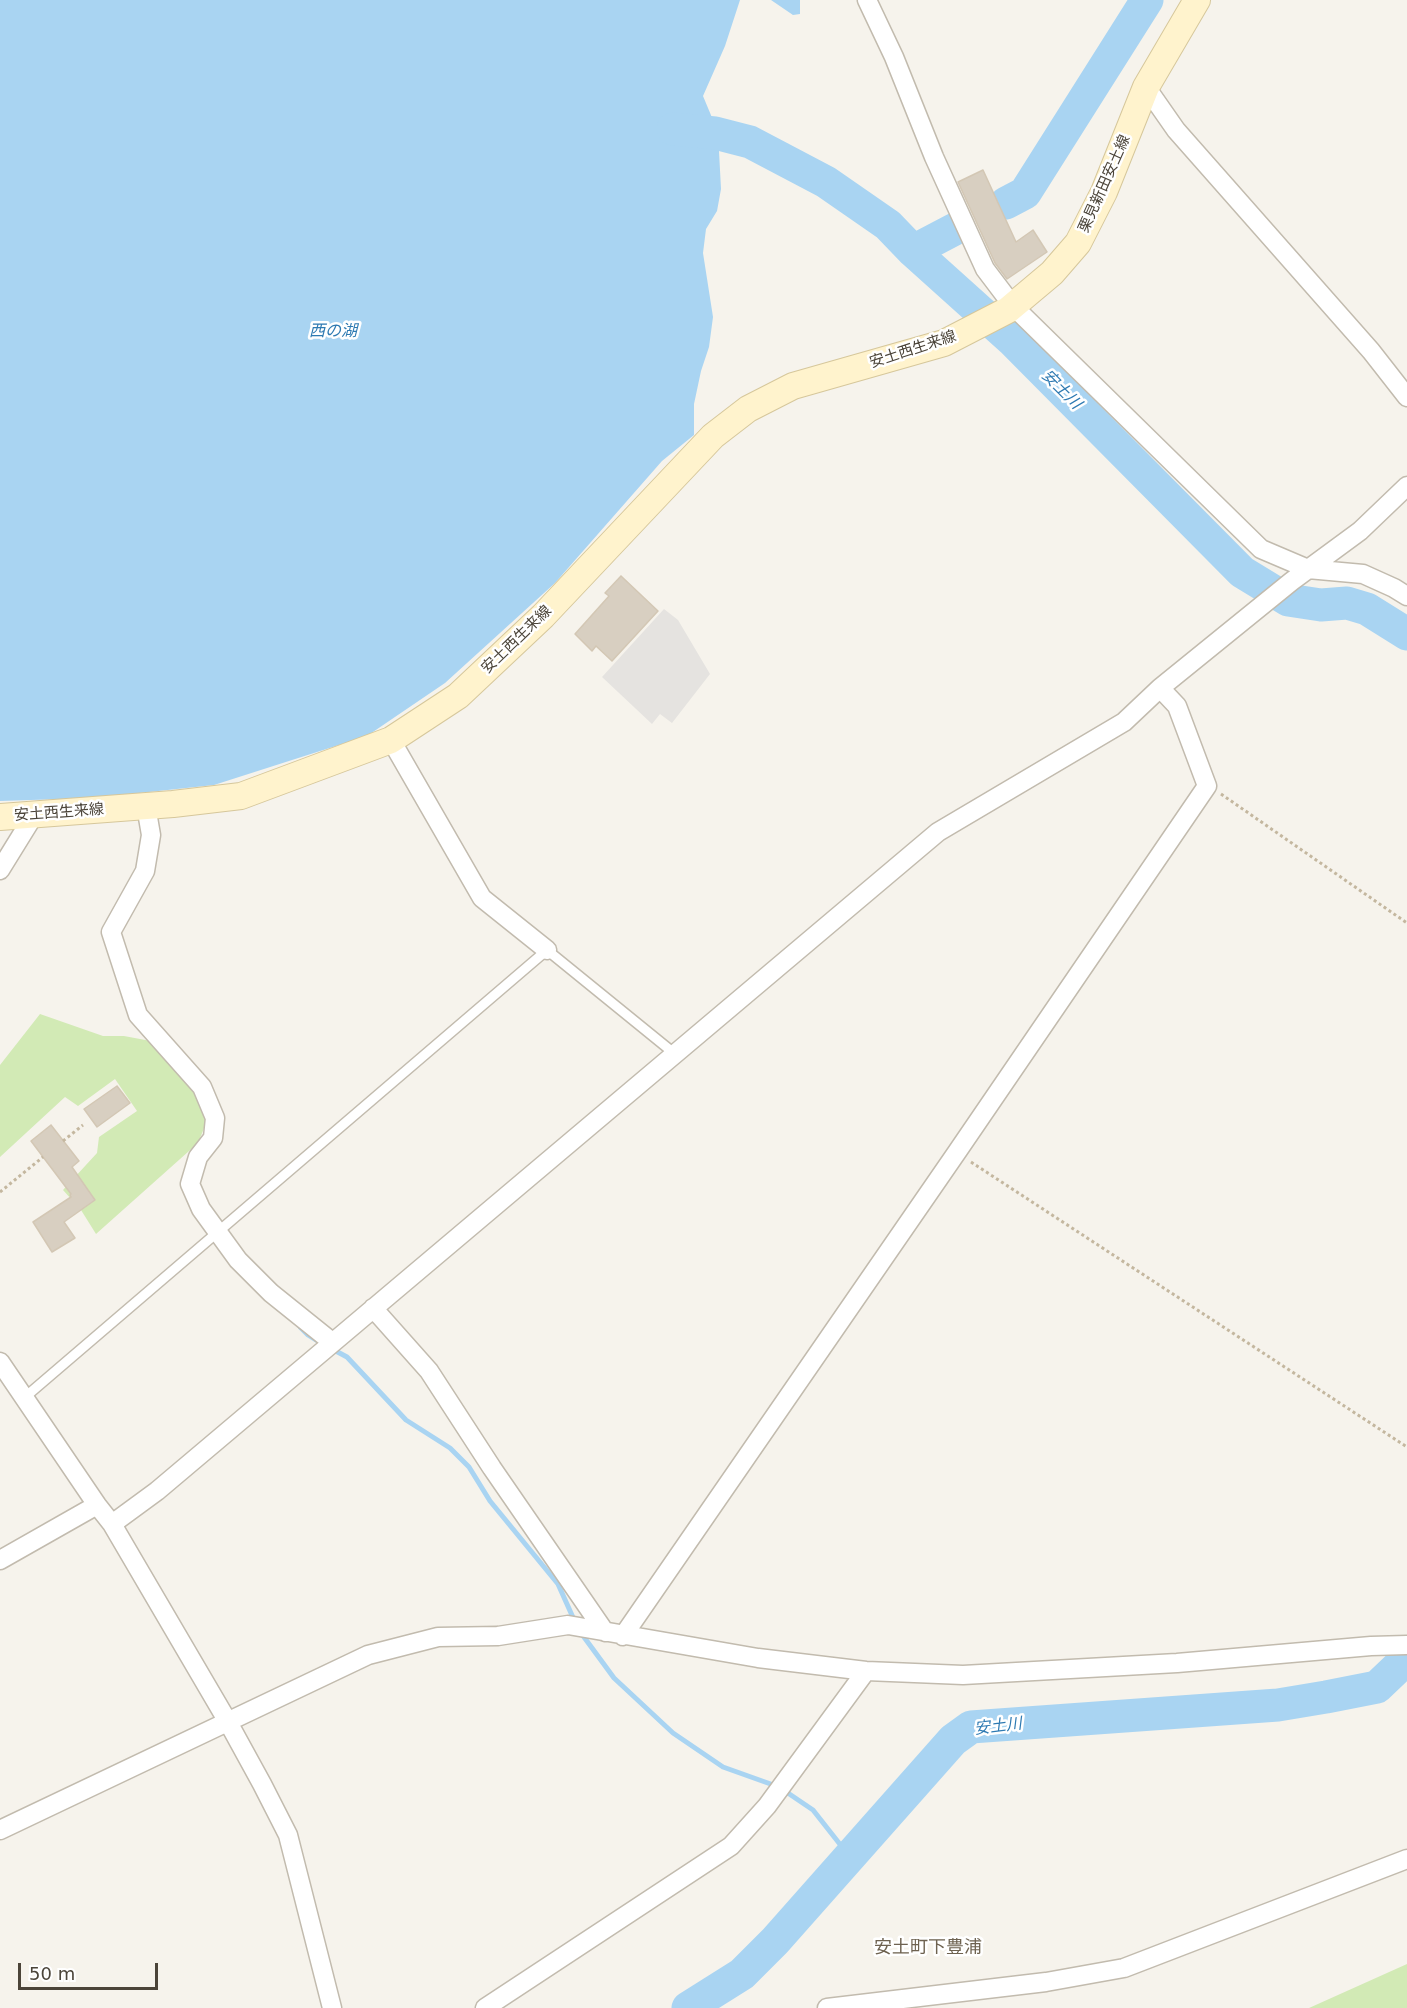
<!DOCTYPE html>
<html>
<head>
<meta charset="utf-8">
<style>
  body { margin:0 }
  #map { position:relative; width:1407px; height:2008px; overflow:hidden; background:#f6f3ec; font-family:"DejaVu Sans",sans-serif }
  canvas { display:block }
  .scale { position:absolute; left:18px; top:1963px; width:140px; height:27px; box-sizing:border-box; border:3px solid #4b4439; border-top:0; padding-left:8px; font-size:18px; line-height:21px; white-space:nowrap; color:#4b4439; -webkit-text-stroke:4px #fff; paint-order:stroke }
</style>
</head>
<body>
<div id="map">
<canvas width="1407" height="2008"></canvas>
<div class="scale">50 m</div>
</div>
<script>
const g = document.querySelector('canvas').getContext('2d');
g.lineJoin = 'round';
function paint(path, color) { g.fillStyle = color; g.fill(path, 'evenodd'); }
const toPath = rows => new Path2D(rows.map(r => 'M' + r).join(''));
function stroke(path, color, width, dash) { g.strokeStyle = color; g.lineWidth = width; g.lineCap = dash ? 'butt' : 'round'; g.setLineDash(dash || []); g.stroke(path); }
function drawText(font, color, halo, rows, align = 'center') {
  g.font = font + ' "DejaVu Sans","Noto Sans JP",sans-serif'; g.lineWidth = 5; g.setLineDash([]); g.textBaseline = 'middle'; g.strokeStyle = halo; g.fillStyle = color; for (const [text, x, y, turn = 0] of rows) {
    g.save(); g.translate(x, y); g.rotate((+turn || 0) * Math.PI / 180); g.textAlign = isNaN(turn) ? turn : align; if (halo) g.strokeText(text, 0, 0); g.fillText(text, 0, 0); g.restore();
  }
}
const green = toPath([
  [40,1014,103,1036,124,1036,156,1042,196,1087,209,1116,198,1143,96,1234,81,1210,63,1190,97,1153,99,1137,137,1111,115,1079,78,1106,65,1097,0,1157,0,1065],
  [1407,1964,1407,2008,1309,2008]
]);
const parking = toPath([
  [664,609,678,620,710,674,672,723,660,714,652,724,602,677]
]);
const water = toPath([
  [0,0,740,0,725,46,703,96,718,132,721,189,717,211,706,229,703,253,713,317,709,347,701,371,694,404,694,435,662,461,555,583,445,683,367,736,214,785,93,798,0,801],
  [771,0,800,0,800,14,793,15]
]);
const stream = toPath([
  [300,1327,308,1335,316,1340],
  [332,1349,347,1357,406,1420,450,1448,469,1467,490,1501,558,1584,575,1622],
  [581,1633,614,1678,673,1733,723,1767,779,1787,813,1810,850,1857]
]);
const river = toPath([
  [673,129,715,133,750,142,826,182,888,225,913,251,1012,340,1242,572,1288,600,1321,605,1347,603,1367,609,1407,634],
  [1006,203,1025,193,1147,0],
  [913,251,953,230],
  [688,2008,742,1974,775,1941,953,1740,971,1727,1278,1705,1326,1697,1377,1687,1398,1667,1407,1653]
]);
const building = toPath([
  [983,170,1016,242,1033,230,1047,252,1007,279,995,263,958,182,983,170],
  [621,576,658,611,612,661,596,646,592,651,575,634,609,596,605,593,621,576],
  [117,1086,130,1103,97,1127,84,1109,117,1086],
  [51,1125,79,1161,72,1167,95,1200,64,1222,75,1238,52,1252,33,1222,71,1197,70,1195,71,1194,31,1141,51,1125]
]);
const path = toPath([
  [1221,794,1407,923],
  [63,1141,83,1125],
  [971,1162,1407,1447],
  [0,1192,43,1157]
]);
const lane = toPath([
  [24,1398,547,950,675,1054]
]);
const street = toPath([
  [867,0,894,57,934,157,985,269,1013,306,1261,549,1308,569,1363,574,1394,588,1407,596],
  [1146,87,1176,130,1371,351,1407,397],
  [391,740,482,898,547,950],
  [146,806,151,835,145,871,111,932,138,1015,202,1087,215,1118,213,1138,198,1157,190,1184,201,1209,238,1260,271,1293,332,1342],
  [0,870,34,815],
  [373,1308,429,1371,492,1468,605,1632],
  [0,1362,97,1505,112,1524,228,1722,262,1784,288,1835,332,2008],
  [112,1524,157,1491,938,832,1124,722,1160,688,1292,581,1360,531,1407,486],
  [0,1560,97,1505],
  [623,1636,957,1152,1207,786,1177,706,1160,688],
  [0,1830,368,1655,438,1637,498,1636,568,1625,758,1658,866,1671,963,1675,1177,1663,1371,1646,1407,1645],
  [485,2008,731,1846,767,1806,866,1671],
  [827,2008,1046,1982,1124,1968,1407,1859]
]);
const secondary = toPath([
  [0,817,173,804,241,796,391,740,458,696,543,616,713,436,748,409,793,386,944,343,1008,310,1052,273,1078,243,1104,192,1146,87,1197,0]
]);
const streetNames = [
  ["栗見新田安土線",1105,184,-66],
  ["安土西生来線",913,350,-18],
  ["安土西生来線",517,640,-44],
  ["安土西生来線",59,813,-4]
];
const waterNames = [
  ["西の湖",333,332],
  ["安土川",1061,390,45],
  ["安土川",998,1727,-7]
];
const quarterNames = [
  ["安土町下豊浦",928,1948]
];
paint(green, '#d2eab5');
paint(parking, '#e5e3e0');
paint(water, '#a9d4f2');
stroke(stream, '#a9d4f2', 5);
stroke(river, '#a9d4f2', 33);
paint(building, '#d8cfc1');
stroke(building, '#d3c7b4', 1.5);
stroke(lane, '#c2bbae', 12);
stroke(street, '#c2bbae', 21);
stroke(secondary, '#d6c79b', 28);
stroke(path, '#c4b79f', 3, [3, 3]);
stroke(lane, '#fff', 9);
stroke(street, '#fff', 18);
stroke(secondary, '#fff3cd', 26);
drawText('15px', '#4b4439', '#fff', streetNames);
drawText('italic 16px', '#2e7ab2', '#fff', waterNames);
drawText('18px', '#6e6250', '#fff', quarterNames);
</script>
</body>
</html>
